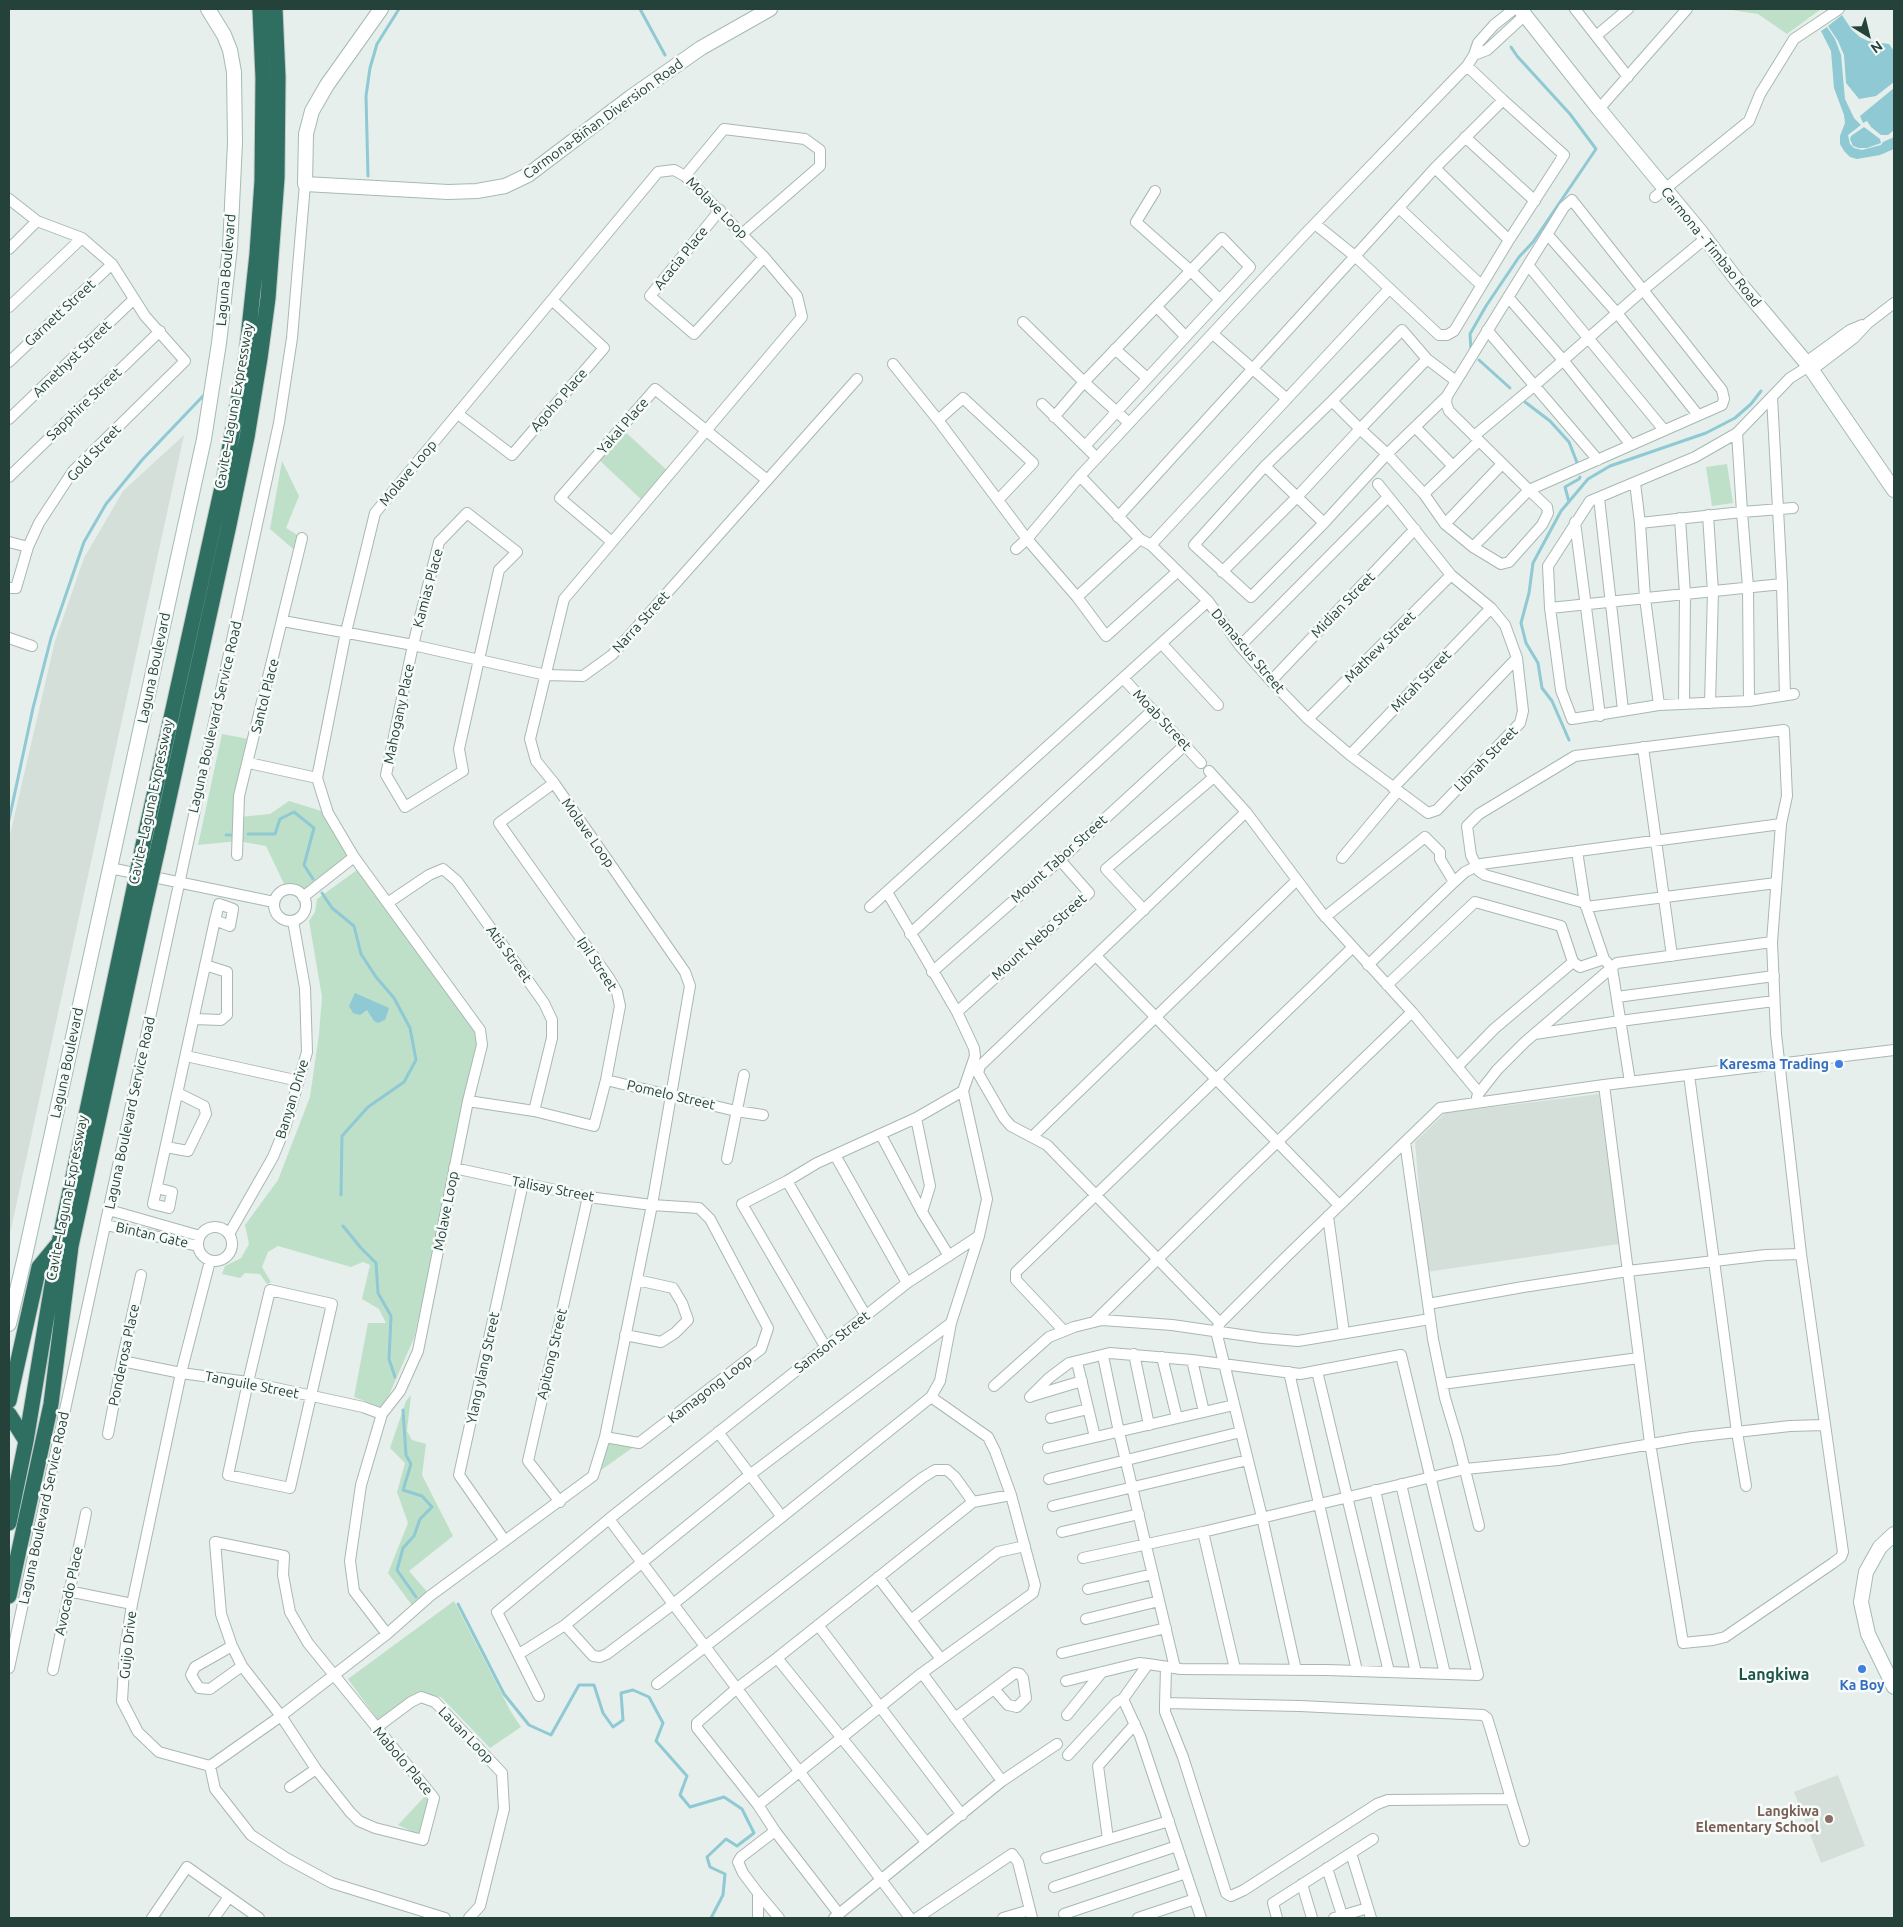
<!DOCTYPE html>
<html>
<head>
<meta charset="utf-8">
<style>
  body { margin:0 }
  #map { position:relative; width:1903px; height:1927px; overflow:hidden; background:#e6efeb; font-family:Ubuntu,sans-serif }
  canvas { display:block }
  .frame { position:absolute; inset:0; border:10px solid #24423a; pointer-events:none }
  .north { position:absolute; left:1843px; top:10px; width:50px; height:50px; -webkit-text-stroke:4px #f7fbf9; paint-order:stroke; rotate:144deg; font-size:14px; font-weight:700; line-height:20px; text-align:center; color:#24423a }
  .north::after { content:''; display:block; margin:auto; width:18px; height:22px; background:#24423a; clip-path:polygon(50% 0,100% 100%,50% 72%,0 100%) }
</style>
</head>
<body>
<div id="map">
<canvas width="1903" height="1927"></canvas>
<div class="frame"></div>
<div class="north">N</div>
</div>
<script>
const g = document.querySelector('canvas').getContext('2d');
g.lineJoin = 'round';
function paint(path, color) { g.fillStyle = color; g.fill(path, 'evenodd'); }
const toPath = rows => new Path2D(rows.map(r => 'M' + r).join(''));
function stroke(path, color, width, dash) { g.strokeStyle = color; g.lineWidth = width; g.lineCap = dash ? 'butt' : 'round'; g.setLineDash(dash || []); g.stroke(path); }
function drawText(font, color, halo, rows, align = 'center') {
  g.font = font + ' Ubuntu,sans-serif'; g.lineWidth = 5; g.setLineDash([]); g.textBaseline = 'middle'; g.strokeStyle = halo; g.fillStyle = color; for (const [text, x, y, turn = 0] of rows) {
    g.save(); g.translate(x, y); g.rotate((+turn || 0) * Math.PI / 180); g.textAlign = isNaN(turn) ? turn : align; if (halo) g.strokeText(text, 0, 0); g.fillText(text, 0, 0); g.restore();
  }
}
const built = toPath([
  [184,435,89,871,9,1238,9,839,55,641,84,558,123,491],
  [1599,1094,1619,1244,1426,1272,1415,1142,1445,1113],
  [1838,1775,1865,1846,1821,1863,1794,1792]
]);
const green = toPath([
  [1725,9,1821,9,1787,34,1758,14],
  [621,428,670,473,645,503,596,457],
  [282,461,299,496,286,528,302,538,299,554,270,529],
  [1727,464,1733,503,1712,506,1706,467],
  [222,734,254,740,239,817,270,814,289,801,328,813,354,857,301,894,296,891,287,890,266,846,238,841,198,845],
  [357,870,364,874,478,1030,480,1044,414,1338,389,1395,381,1407,354,1397,368,1323,386,1323,379,1309,362,1299,370,1265,363,1262,351,1267,278,1246,268,1252,262,1267,271,1282,267,1284,260,1274,245,1273,240,1278,222,1274,225,1266,241,1258,249,1244,245,1225,278,1180,310,1097,319,1034,322,997,309,921,315,912,317,899],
  [411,1395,407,1431,412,1440,426,1444,422,1475,453,1536,409,1571,430,1595,414,1608,388,1573,408,1523,397,1492,405,1463,390,1448,406,1401],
  [605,1437,639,1443,593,1476],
  [454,1601,511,1712,521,1727,490,1748,441,1697,421,1694,380,1723,348,1679],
  [426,1795,431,1800,418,1834,398,1825]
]);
const water = toPath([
  [1842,15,1852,30,1860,37,1868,41,1889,44,1894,51,1894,82,1876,96,1859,99,1846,83,1844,55,1838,41,1828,26],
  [1827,27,1835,39,1841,55,1845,99,1854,118,1861,125,1848,135,1850,144,1854,148,1862,150,1881,145,1883,142,1894,137,1894,149,1880,155,1857,159,1850,157,1844,151,1840,144,1840,136,1845,123,1844,115,1834,88,1831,51,1821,31],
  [1894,88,1894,130,1888,135,1881,135,1871,127,1867,121,1863,123,1860,116],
  [1864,127,1880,139,1881,143,1867,148,1859,148,1853,146,1850,139,1851,136],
  [355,993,389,1008,385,1020,378,1023,374,1021,367,1010,360,1015,353,1013,349,1006]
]);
const stream = toPath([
  [640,9,665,55],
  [368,176,366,96,370,68,377,44,399,9],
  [1471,351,1470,334,1486,306,1519,257,1533,242,1596,149,1570,114,1517,56,1511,47],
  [1479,360,1510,388],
  [1525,402,1550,421,1569,442,1578,465],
  [1569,502,1565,487,1579,479,1580,477],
  [1569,740,1552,701,1542,688,1538,663,1526,643,1521,623,1529,593,1533,563,1561,511,1588,479,1610,466,1706,433,1735,418,1751,404,1761,391],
  [9,820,33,708,51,638,84,542,106,504,142,460,203,396],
  [248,834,275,834,280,819,294,812,314,828,304,865,313,879],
  [226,835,232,835],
  [322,893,332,908,354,926,361,954,376,977,394,998,410,1028,416,1060,404,1082,368,1107,342,1136,341,1195],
  [343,1226,361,1248,376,1263,378,1293,391,1316,389,1359,395,1377],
  [403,1410,406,1455,411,1464,403,1490,422,1496,432,1507,420,1519,414,1536,403,1548,397,1570,416,1597],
  [458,1604,504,1694,529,1725,551,1735,579,1685,594,1685,603,1713,613,1727,623,1720,621,1693,633,1690,649,1697,663,1723,656,1741,687,1776,680,1795,690,1807,724,1797,742,1809,754,1833,737,1846,726,1839,707,1857,710,1867,725,1874,723,1895,711,1918]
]);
const minor = toPath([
  [1575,9,1628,77],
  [1596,36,1628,9],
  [1474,55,1487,50,1525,15],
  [1599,109,1687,9],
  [1465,137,1535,201],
  [1435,168,1509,240],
  [674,170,685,176,764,257,797,296,802,317,564,599,530,739,536,761,554,783,685,972,690,986,652,1205,605,1437,593,1476,430,1596,387,1634,354,1591,350,1561,361,1485,382,1414,400,1391,418,1351,468,1101,482,1045,480,1030,354,857,328,813,317,778,346,632,375,513,658,172,674,170],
  [685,176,724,129,805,139,820,150,820,166,743,233],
  [1155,191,1136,222,1191,271,1219,299],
  [1655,197,1749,121,1760,94,1794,39,1839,9],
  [9,199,37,221,82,238,112,264,145,316,185,361,73,471,39,523,28,547,16,588,9,588],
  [1572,200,1722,390,1724,399,1722,405,1529,490,1449,411,1446,403,1447,396,1564,207,1572,200],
  [1399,208,1481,285],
  [720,210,650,296,694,334,764,257],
  [1315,224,1356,257,1439,335,1447,335,1454,331,1509,240,1564,155,1503,100,1467,66],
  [1547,234,1617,313,1698,415],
  [9,249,37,221],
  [1528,265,1664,430],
  [1508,297,1563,360,1631,445],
  [9,307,82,238],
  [1157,307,1185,336],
  [1023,322,1084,382,1129,423],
  [1487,330,1598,460],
  [1213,334,1287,399],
  [1115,349,1147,378],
  [9,362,112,264],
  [1806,362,1850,330,1862,325],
  [893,364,938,420,1027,539,1077,597,1106,636,1177,572],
  [1812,370,1854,338,1868,323,1894,303],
  [1447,396,1387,454,1424,494,1445,524,1473,547],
  [1772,397,1782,584,1785,695],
  [1332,401,1265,466,1194,545,1251,597,1324,523,1387,454,1360,429,1427,359,1456,381],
  [1042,404,1097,458],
  [458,414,512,455,604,348,552,300],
  [1054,417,1084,382,1222,238,1250,267,1085,446],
  [9,419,134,299],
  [938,420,963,398,1033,463,998,500],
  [1415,427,1453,466],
  [1474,436,1534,386,1642,291,1706,238],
  [1265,466,1324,523],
  [1080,476,1140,539,1151,545,1208,601,1240,646,1271,681,1308,719,1350,755,1428,813,1437,810,1520,723,1523,711,1517,658,1505,625,1491,608,1451,575,1378,484],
  [9,477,160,331],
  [1635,483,1640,523,1742,512,1737,433],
  [1529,490,1547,507,1548,513,1542,525,1509,562,1501,564,1473,547,1529,490],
  [1424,494,1479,441],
  [1599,498,1623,710],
  [467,513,517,552,499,570,459,749,463,771,405,807,386,775,413,645,439,542,467,513],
  [1708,515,1713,592,1710,703],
  [1118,517,1435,168,1503,100],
  [1680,518,1685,594,1684,704],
  [1575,522,1600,716],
  [1640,523,1645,598,1659,705],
  [1445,524,1502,464],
  [9,542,28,547],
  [612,542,560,498,655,389,767,480],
  [1151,545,1389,289],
  [1016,549,1027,539,1080,476,1304,235,1467,66,1474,55,1478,43,1494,25,1514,9],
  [1222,572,1297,497,1360,429,1332,401,1402,330,1427,359],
  [1077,597,1140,539],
  [1550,608,1782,584],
  [283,621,413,645,546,675,583,676,612,655,857,379],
  [9,638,32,646],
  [1162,644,1218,705],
  [1240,646,1388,497],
  [1123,678,1201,763],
  [1271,681,1415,529],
  [1794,694,1749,701,1659,705,1572,719,1561,690,1550,608,1548,566,1590,501,1695,457,1737,433,1790,378,1809,366],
  [1749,701,1748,587,1742,512,1793,508],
  [1308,719,1451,575],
  [1643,747,1672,956],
  [1350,755,1491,608],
  [249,763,317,778],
  [1209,771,1246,812,1321,912,1412,1012,1479,1093],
  [1393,788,1517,658],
  [1577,851,1585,903],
  [237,855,239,796,302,538],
  [1342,858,1398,791],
  [110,868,274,902],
  '274 905a16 16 0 1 1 32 0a16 16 0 1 1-32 0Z',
  [303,897,354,857],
  [389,902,429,875,443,869,457,881,544,1003,552,1020,552,1038,534,1111],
  [870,907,1208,601],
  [1586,907,1776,883],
  [1144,910,1106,869,1214,777],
  [1325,917,1425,837,1440,852,1440,859,1454,882],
  [910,934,1153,710],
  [1096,956,1339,1205],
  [1368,965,1454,882,1465,872,1481,864,1781,824],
  [932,972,1060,860,1185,745],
  [1387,985,1475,902,1561,926,1573,962,1580,967,1604,959],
  [1617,997,1774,976],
  [957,1012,1089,893,1060,860],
  [194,1019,221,1020,227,1015,227,972,205,965],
  [1535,1034,1620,1021,1774,1001],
  [186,1056,299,1081],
  [1457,1067,1494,1029,1573,962],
  [1689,1075,1737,1432,1746,1486],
  [606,1080,736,1111,763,1115],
  [1604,1085,1650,1443,1683,1643,1713,1640,1725,1637,1833,1563,1841,1557,1843,1552,1801,1254,1776,1034,1772,942,1781,824,1787,796,1784,730,1575,756,1479,814,1467,826,1471,855,1479,871,1485,875,1585,903,1604,959,1612,968,1630,1082],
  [1477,1097,1479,1093,1497,1070,1525,1042,1617,963,1772,942],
  [468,1101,534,1111,594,1126,606,1080,620,1006,617,992,609,978,499,823,554,783],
  [916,1118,930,1186,922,1212],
  [881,1135,922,1212,949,1256],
  [1032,1137,1297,880],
  [1405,1142,1433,1339,1445,1398,1457,1438,1479,1526],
  [166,1147,188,1151,206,1114,204,1106,178,1093],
  [835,1155,907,1283],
  [727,1159,744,1075],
  [454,1168,588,1197,652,1205,699,1208,710,1219,768,1328,761,1349,639,1443,605,1437],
  [787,1181,866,1316],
  [157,1188,172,1192,169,1208,153,1204,215,920,219,904,233,909,230,926,215,920],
  [109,1210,200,1236],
  [1328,1216,1344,1333],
  [106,1225,198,1246],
  '198 1244a17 17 0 1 1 34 0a17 17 0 1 1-34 0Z',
  [229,1234,273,1157,285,1128,307,1052,305,988,293,921],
  [210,1261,181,1373,132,1604,125,1651,122,1701,138,1732,159,1752,210,1766,281,1716,387,1634],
  [270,1290,332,1304,290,1488,228,1475,248,1382,270,1290],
  [1428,1304,1523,1287,1628,1271,1766,1255,1801,1254],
  [1094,1322,1240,1178,1412,1012],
  [1220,1323,1047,1145,1011,1126,1004,1118,978,1073,980,1066,1246,812],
  [1064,1331,1016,1280,1016,1272,1352,948],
  [625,1335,661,1342,675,1333,688,1320,682,1303,673,1288,637,1280],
  [826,1348,742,1204,787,1181,817,1163,916,1118,963,1091],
  [1134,1354,1149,1425],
  [1103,1356,1119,1432,1175,1668],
  [1162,1357,1177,1418],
  [1192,1360,1204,1412],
  [122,1361,181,1373,248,1382,363,1407,382,1414],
  [1077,1362,1095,1437],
  [1317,1371,1389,1672],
  [1289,1372,1357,1671],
  [1442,1384,1639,1358],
  [994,1386,1049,1337,1074,1327,1102,1320,1172,1325,1262,1338,1298,1341,1430,1319],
  [1032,1396,1082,1381],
  [1030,1397,1049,1378,1069,1363,1110,1353,1192,1360,1300,1374,1401,1355,1478,1675,1327,1670,1181,1669,1148,1664,1123,1699,1140,1736,1201,1918],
  [1051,1418,1088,1409],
  [718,1432,782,1517],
  [108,1434,122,1361,141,1275],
  [1048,1448,1234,1405],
  [1049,1479,1241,1432],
  [1401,1484,1445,1674],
  [1375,1490,1416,1673],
  [560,1502,528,1461,588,1197],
  [1053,1506,1248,1460],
  [609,1519,910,1918],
  [1062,1532,1139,1514],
  [1203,1532,1235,1669],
  [505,1541,459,1475,523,1183],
  [215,1542,284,1556,283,1575,290,1612,308,1643,434,1798,423,1840,375,1828,359,1821,350,1812,316,1769,281,1716,242,1666,232,1646,221,1614,215,1542],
  [1083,1558,1203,1532,1465,1469,1558,1460,1692,1437,1790,1426,1824,1425],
  [878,1577,941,1659],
  [1088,1589,1153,1574],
  [68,1591,132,1604],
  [1086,1619,1159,1601],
  [911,1620,998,1552,1025,1546],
  [565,1625,593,1656,600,1657,607,1654,672,1605,915,1410,931,1397,940,1381,951,1323,979,1236,987,1199,963,1091,975,1056,974,1048,957,1012,887,892],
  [818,1625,962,1815],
  [232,1646,195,1667,191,1675,199,1688,210,1689,242,1666],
  [1062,1653,1166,1628],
  [519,1654,565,1625,751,1474,951,1323],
  [777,1658,926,1842],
  [9,1668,279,423,292,338,305,184],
  [53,1670,86,1513],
  [1296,1670,1262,1517,1216,1331,1220,1323,1287,1256,1440,1108,1604,1085,1894,1050],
  [1066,1681,1139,1663,1148,1664],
  [657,1684,922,1478,935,1470,947,1470,955,1477,973,1502],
  [539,1696,497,1612,609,1519,907,1283,979,1236],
  [1165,1703,1300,1706,1483,1715,1487,1718,1492,1734,1511,1799,1388,1800,1377,1804,1244,1890,1231,1896,1229,1895,1226,1893,1183,1757,1165,1712,1165,1705,1166,1667],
  [1067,1715,1102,1672],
  [955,1718,1015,1673,1020,1674,1023,1678,1026,1698,1017,1707,1008,1705,994,1689],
  [376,1728,411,1702,421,1697,435,1702,502,1773,504,1809,480,1906,469,1918],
  [1068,1755,1117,1702,1123,1699],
  [210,1766,215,1789,251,1835,286,1858,332,1883,445,1918],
  [1002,1781,1057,1744],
  [290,1787,316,1769],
  [1511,1799,1524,1841],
  [758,1805,922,1673,1033,1593,1035,1585,1011,1495,995,1451,988,1437,931,1397],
  [775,1831,839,1914],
  [1108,1839,1098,1766,1135,1724],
  [1351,1853,1371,1918],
  [1046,1858,1169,1821],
  [1327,1868,1343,1918],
  [1302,1884,1312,1918],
  [1054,1887,1177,1846],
  [758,1893,779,1918],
  [1064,1914,1186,1873],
  [152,1918,187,1867,259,1918],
  [214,1918,229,1897],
  [758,1918,758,1893,743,1873,738,1862,741,1857,775,1831,758,1805,697,1728,697,1723,736,1689,777,1658,973,1502,1011,1495],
  [834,1918,1002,1781,922,1673],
  [917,1918,1012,1854,1018,1862,1032,1918],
  [1003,1918,1030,1910],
  [1138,1918,1195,1899],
  [1277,1918,1273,1903,1373,1839],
  [1334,1918,1368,1908]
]);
const secondary = toPath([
  [381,9,327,85,312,111,306,134,305,184,448,192,477,191,505,186,528,175,631,97,701,48,770,9],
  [1520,9,1599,109,1700,231,1736,279,1809,366,1894,490],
  [9,1324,25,1256,204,439,219,343,230,247,235,143,234,72,230,50,224,35,208,9],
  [1894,1534,1880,1547,1866,1572,1861,1602,1868,1634,1894,1687]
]);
const motorway = toPath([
  [143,845,224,478,246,357,257,254,262,181,263,78,260,9],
  [158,848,229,525,247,437,260,358,268,298,277,178,278,77,275,9],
  [9,1401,39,1267,58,1244],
  [9,1414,26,1441],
  [9,1523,26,1441,59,1243,132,898],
  [9,1596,51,1404,71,1246,146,901]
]);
const motorwayBridge = toPath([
  [132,898,143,845],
  [146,901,158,848]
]);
const markers = [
  [1839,1064,5,"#3f7fe0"],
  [1862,1669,5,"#3f7fe0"],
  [1829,1819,5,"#8d6e63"]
];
const streetNames = [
  ["Carmona-Biñan Diversion Road",603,119,-36],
  ["Molave Loop",717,208,45],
  ["Carmona - Timbao Road",1711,247,51],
  ["Acacia Place",681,258,-51],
  ["Laguna Boulevard",226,270,-85],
  ["Garnett Street",60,313,-43],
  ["Amethyst Street",72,359,-44],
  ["Agoho Place",559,400,-49],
  ["Sapphire Street",84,404,-44],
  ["Cavite–Laguna Expressway",234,406,-80],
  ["Yakal Place",623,426,-49],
  ["Gold Street",94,453,-47],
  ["Molave Loop",408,473,-50],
  ["Kamias Place",428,588,-75],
  ["Midian Street",1343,605,-46],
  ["Narra Street",641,622,-48],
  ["Mathew Street",1380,647,-45],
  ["Damascus Street",1248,651,50],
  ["Laguna Boulevard",154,668,-78],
  ["Micah Street",1421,681,-46],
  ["Santol Place",265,696,-76],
  ["Mahogany Place",399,714,-78],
  ["Laguna Boulevard Service Road",215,717,-77],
  ["Moab Street",1162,720,47],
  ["Libnah Street",1486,759,-46],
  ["Cavite–Laguna Expressway",151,802,-78],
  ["Molave Loop",588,833,55],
  ["Mount Tabor Street",1059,859,-42],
  ["Mount Nebo Street",1039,937,-42],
  ["Atis Street",509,954,54],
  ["Ipil Street",597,964,57],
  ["Laguna Boulevard",67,1063,-78],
  ["Pomelo Street",671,1095,13],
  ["Banyan Drive",292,1099,-73],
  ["Laguna Boulevard Service Road",130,1113,-78],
  ["Talisay Street",553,1189,11],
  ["Cavite–Laguna Expressway",67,1198,-79],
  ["Molave Loop",446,1211,-79],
  ["Bintan Gate",152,1235,13],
  ["Samson Street",832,1342,-38],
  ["Apitong Street",552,1354,-77],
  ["Ponderosa Place",124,1355,-78],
  ["Ylang ylang Street",483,1368,-78],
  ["Tanguile Street",252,1385,11],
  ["Kamagong Loop",710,1389,-38],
  ["Laguna Boulevard Service Road",44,1508,-78],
  ["Avocado Place",69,1591,-78],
  ["Guijo Drive",128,1645,-84],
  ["Lauan Loop",466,1735,46],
  ["Mabolo Place",403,1761,50]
];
const shopNames = [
  ["Karesma Trading",1829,1064],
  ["Ka Boy",1862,1685,"center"]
];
const educationNames = [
  ["Langkiwa",1819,1811],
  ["Elementary School",1819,1827]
];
const quarterNames = [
  ["Langkiwa",1774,1675]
];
paint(built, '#d4dfda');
paint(green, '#bfe0c8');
paint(water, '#8ec9d4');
stroke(stream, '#8ec9d4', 3);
stroke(minor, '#a8b8b2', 12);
stroke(secondary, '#a4bbb3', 16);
stroke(motorway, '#c2cac8', 17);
stroke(minor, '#fff', 10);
stroke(secondary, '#fff', 14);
stroke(motorway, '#2f6f62', 15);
stroke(motorwayBridge, '#c2cac8', 17, []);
stroke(motorwayBridge, '#2f6f62', 15);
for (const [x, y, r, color] of markers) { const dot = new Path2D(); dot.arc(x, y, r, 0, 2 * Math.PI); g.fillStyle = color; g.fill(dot); stroke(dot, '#f7fbf9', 2); }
drawText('14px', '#24423a', '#f7fbf9', streetNames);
drawText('bold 14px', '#366cbe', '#f7fbf9', shopNames, 'right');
drawText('bold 14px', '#785e54', '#f7fbf9', educationNames, 'right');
drawText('bold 16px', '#1f5548', '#f7fbf9', quarterNames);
</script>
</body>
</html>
